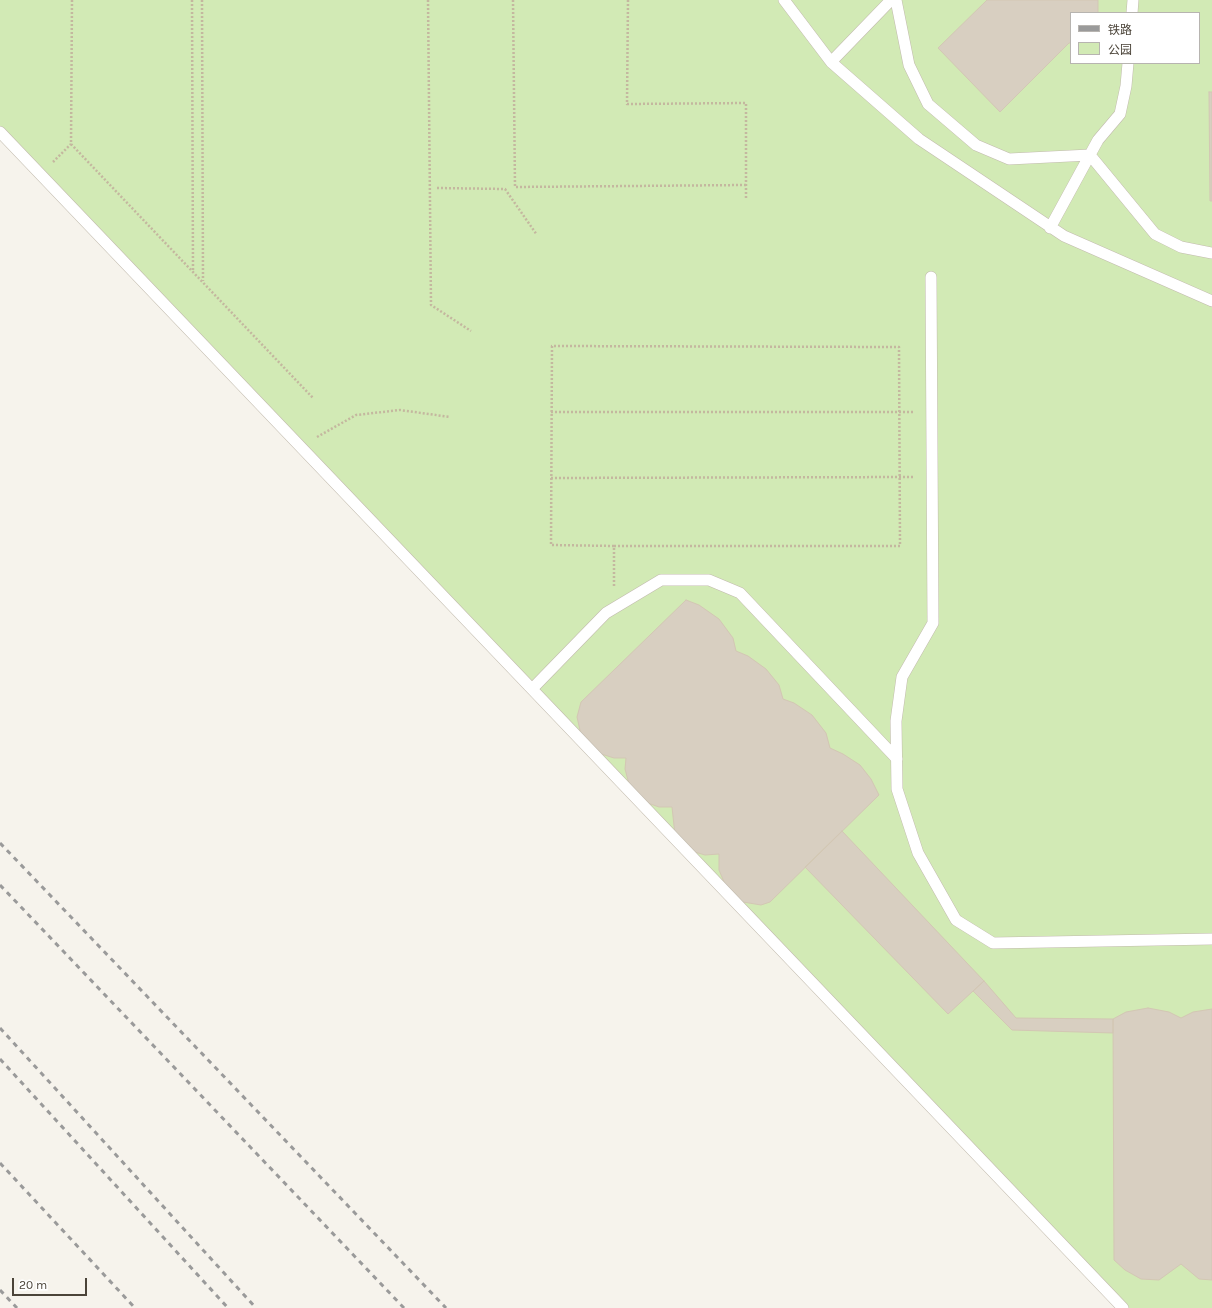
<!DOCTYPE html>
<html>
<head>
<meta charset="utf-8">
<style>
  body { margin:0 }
  #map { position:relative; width:1212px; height:1308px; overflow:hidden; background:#f6f3ec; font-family:Karla,"Noto Sans SC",sans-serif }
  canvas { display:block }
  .legend { position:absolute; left:1070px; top:12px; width:130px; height:52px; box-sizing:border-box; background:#fff; border:1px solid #b7b4b0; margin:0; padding:5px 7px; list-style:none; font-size:12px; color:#4b4439 }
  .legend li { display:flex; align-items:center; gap:8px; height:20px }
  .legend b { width:20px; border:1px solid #b7b4b0 }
  .scale { position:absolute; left:12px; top:1278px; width:75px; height:18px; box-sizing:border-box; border:2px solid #4b4439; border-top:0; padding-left:5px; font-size:12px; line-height:14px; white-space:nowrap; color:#4b4439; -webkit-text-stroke:3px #fff; paint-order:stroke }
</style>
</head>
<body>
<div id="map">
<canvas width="1212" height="1308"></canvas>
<ul class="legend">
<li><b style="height:5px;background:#9a9a9a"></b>铁路</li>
<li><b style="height:11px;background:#d2eab5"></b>公园</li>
</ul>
<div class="scale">20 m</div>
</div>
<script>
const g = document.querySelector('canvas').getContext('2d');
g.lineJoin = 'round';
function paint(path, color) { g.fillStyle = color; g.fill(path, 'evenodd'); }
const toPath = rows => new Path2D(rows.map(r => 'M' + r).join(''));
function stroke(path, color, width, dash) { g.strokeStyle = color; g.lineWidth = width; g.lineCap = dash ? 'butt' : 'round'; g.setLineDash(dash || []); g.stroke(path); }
const green = toPath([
  [0,0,1212,0,1212,1308,1123,1308,0,132],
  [1071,13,1199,13,1199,63,1071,63]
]);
const building = toPath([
  [987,0,1098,0,1098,13,1071,13,1071,43,1069,43,1000,112,938,48,987,0],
  [1209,92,1212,92,1212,201,1210,201,1209,92],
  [686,600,699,605,719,619,733,638,736,651,748,656,766,669,779,685,783,699,794,703,812,715,826,733,830,748,843,754,860,765,871,779,879,795,770,902,761,905,743,902,727,889,719,870,719,854,705,855,688,850,675,835,672,807,659,807,642,801,629,784,625,769,626,758,614,758,595,752,581,735,577,717,581,702,686,600],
  [842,831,984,981,948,1014,805,867,842,831],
  [984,981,1016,1018,1113,1019,1113,1033,1012,1030,973,991,984,981],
  [1148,1008,1169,1012,1181,1018,1193,1012,1212,1009,1212,1280,1199,1279,1181,1264,1159,1280,1141,1279,1125,1270,1114,1260,1113,1019,1126,1012,1148,1008]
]);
const path = toPath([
  [72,0,71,144,313,398],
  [192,0,193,271],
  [202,0,203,281],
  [428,0,431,305,471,331],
  [513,0,515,187,746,185],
  [628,0,627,104,746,103,746,198],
  [53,162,71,144],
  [437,188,505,189,537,235],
  [551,412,913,412],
  [317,437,356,415,400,410,450,417],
  [551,478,914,477],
  [614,546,900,546,899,347,552,346,551,545,614,546,614,586]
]);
const service = toPath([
  [784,0,831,62,919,139,1064,236,1212,301],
  [896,0,909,65,928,104,976,145,1009,159,1090,155,1155,234,1181,247,1212,253],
  [1132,13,1133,0],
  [831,62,891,0],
  [0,132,1123,1308],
  [1050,228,1098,140,1120,114,1126,86,1128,63],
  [931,277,933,623,902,677,896,721,897,789,918,853,956,920,993,943,1212,939],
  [532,689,606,613,661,580,709,580,740,593,897,759]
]);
const rail = toPath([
  [0,843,446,1308],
  [0,885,404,1308],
  [0,1028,256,1308],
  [0,1059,228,1308],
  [0,1163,135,1308],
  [0,1290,17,1308]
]);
paint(green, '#d2eab5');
paint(building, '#d8cfc1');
stroke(building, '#d3c7b4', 1);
stroke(service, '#c2bbae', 12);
stroke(path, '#c4b79f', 2.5, [2, 2]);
stroke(service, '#fff', 11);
stroke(rail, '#9a9a9a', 3, [5, 5]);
</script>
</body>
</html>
